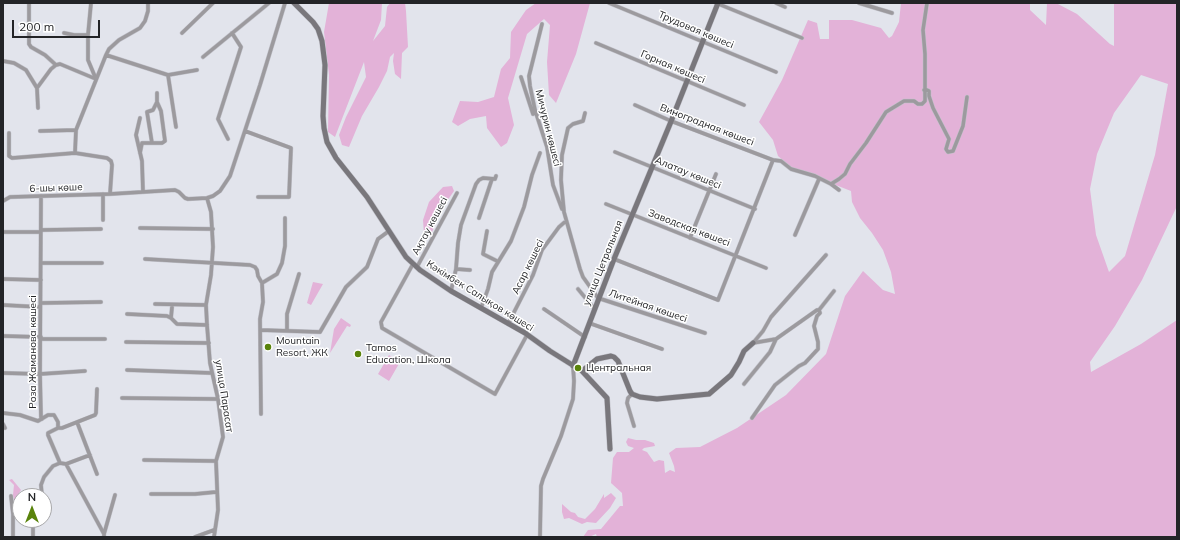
<!DOCTYPE html>
<html>
<head>
<meta charset="utf-8">
<style>
  body { margin:0 }
  #map { position:relative; width:1180px; height:540px; overflow:hidden; background:#e2e4ec; font-family:Mulish,sans-serif }
  canvas { display:block }
  .frame { position:absolute; inset:0; border:4px solid #232427; pointer-events:none }
  .north { position:absolute; left:12px; top:488px; width:40px; height:40px; box-sizing:border-box; background:#fff; border:1px solid #a7a7a9; border-radius:50%; rotate:0deg; font-size:11px; font-weight:700; line-height:16px; text-align:center; color:#232427 }
  .north::after { content:''; display:block; margin:auto; width:14px; height:18px; background:#59830b; clip-path:polygon(50% 0,100% 100%,50% 72%,0 100%) }
  .scale { position:absolute; left:12px; top:20px; width:88px; height:18px; box-sizing:border-box; border:2px solid #232427; border-top:0; padding-left:5px; font-size:12px; line-height:14px; white-space:nowrap; color:#232427; -webkit-text-stroke:3px #fff; paint-order:stroke }
</style>
</head>
<body>
<div id="map">
<canvas width="1180" height="540"></canvas>
<div class="frame"></div>
<div class="north">N</div>
<div class="scale">200 m</div>
</div>
<script>
const g = document.querySelector('canvas').getContext('2d');
g.lineJoin = 'round';
function paint(path, color) { g.fillStyle = color; g.fill(path, 'evenodd'); }
const toPath = rows => new Path2D(rows.map(r => 'M' + r).join(''));
function stroke(path, color, width, dash) { g.strokeStyle = color; g.lineWidth = width; g.lineCap = dash ? 'butt' : 'round'; g.setLineDash(dash || []); g.stroke(path); }
function drawText(font, color, halo, rows, align = 'center') {
  g.font = font + ' Mulish,sans-serif'; g.lineWidth = 3; g.setLineDash([]); g.textBaseline = 'middle'; g.strokeStyle = halo; g.fillStyle = color; for (const [text, x, y, turn = 0] of rows) {
    g.save(); g.translate(x, y); g.rotate((+turn || 0) * Math.PI / 180); g.textAlign = isNaN(turn) ? turn : align; if (halo) g.strokeText(text, 0, 0); g.fillText(text, 0, 0); g.restore();
  }
}
const green = toPath([
  [329,3,382,3,381,20,373,41,385,26,387,7,390,3,405,3,406,11,408,47,402,53,401,79,395,74,393,61,394,53,390,57,387,71,379,87,362,116,349,147,342,145,339,135,346,117,366,77,364,62,335,137,328,132,329,75,324,32],
  [536,3,590,3,576,54,556,103,549,95,547,62,550,25,544,19,527,34,508,98,514,125,507,143,501,147,487,128,486,116,470,119,458,126,452,122,460,101,478,102,494,97,501,69,510,58,511,32,526,10],
  [901,3,1030,3,1030,10,1046,25,1047,3,1056,3,1077,14,1110,44,1114,46,1114,3,1177,3,1177,206,1142,280,1115,326,1090,362,1091,372,1141,344,1177,320,1177,537,665,537,664,536,662,537,597,537,596,534,589,537,583,537,588,530,601,529,620,506,623,506,622,493,611,483,613,458,617,452,629,452,634,448,628,446,626,442,628,438,636,440,645,440,654,443,655,446,644,448,642,450,647,452,654,462,659,460,664,461,665,473,670,470,675,472,674,466,669,453,676,448,700,447,737,428,786,395,826,354,845,296,863,271,883,290,895,294,891,272,883,250,872,233,860,218,852,202,851,191,792,168,778,156,773,140,759,122,782,80,808,20,817,23,820,39,829,39,829,20,852,20,881,28,889,38,892,36,899,22],
  [1141,75,1168,84,1155,155,1125,256,1109,272,1096,235,1090,189,1097,154,1114,113],
  [452,186,454,191,442,208,430,237,424,234,423,220,429,202,443,187],
  [313,282,323,284,311,305,307,303],
  [341,318,351,325,350,327,347,326,330,353,334,329],
  [389,355,400,362,389,381,378,374],
  [12,479,21,490,19,493,20,505,18,506,15,505,13,495,14,485,9,480],
  [611,493,616,498,610,508,596,523,587,522,582,524,569,518,564,519,562,512,562,504,571,512,575,513,578,517,585,519,595,509,604,494,604,498]
]);
const street = toPath([
  [29,3,29,44,31,47,45,55,56,65],
  [91,3,88,35,88,60,96,79],
  [609,3,776,72],
  [716,3,802,38],
  [776,3,785,7],
  [859,3,892,13],
  [542,24,529,76,530,86,535,110,547,147,553,185,562,209],
  [64,33,74,35,88,35],
  [182,33,213,3],
  [596,43,744,105],
  [106,55,168,75,197,70],
  [203,57,269,3],
  [3,61,14,63,26,70,37,88,38,108],
  [168,75,176,127],
  [521,77,533,114],
  [37,88,51,69,56,65,60,64,96,79],
  [924,90,927,90,929,91,929,96,933,108,949,139,946,149,948,152,953,151,963,126,967,97],
  [635,105,671,121,773,160,781,161,791,169,815,176,831,184,839,190],
  [585,113,583,121,573,124,568,128,562,155,561,180,564,212,580,269,583,277,598,298,705,333],
  [140,118,136,135,142,161,143,192],
  [40,131,76,130],
  [245,131,291,148,289,197,258,197],
  [9,133,9,156,12,158,75,153,107,158,111,161,112,165,110,194,175,190,179,192,185,198,188,199,207,198,213,196,220,191,230,176,260,85,285,3],
  [228,139,218,119,241,47,232,33],
  [152,143,147,112,153,110,157,102],
  [615,152,755,209],
  [75,153,76,130,106,55,109,49,119,40,140,28,145,21,148,11,148,3],
  [140,153,142,143,162,143,165,141,161,111,157,102,157,93],
  [831,184,839,179,845,174,850,164,866,143,886,112,904,101,914,101,918,104,922,104,925,101,925,54,923,30,927,3],
  [103,194,103,220],
  [41,196,40,374,41,417,42,419],
  [207,198,211,212,213,247,211,275,206,305,207,325,210,363,218,399,223,437,216,461,218,510,214,537],
  [3,201,10,197,110,194],
  [606,204,766,268],
  [479,218,492,179],
  [140,228,213,229],
  [41,230,101,229],
  [487,231,483,254,497,261],
  [3,232,41,232],
  [795,235,819,179],
  [690,238,716,174],
  [145,259,250,265,255,267,257,270,258,276,262,283],
  [614,259,718,300,773,160],
  [41,263,102,263],
  [413,264,381,322,382,328,495,394,527,335],
  [417,267,457,193],
  [456,269,470,270],
  [3,279,41,280],
  [578,289,592,306,595,308],
  [451,291,456,269,458,243,461,225,476,184,479,180,483,178,495,179,496,176],
  [41,303,101,302],
  [155,304,206,305],
  [3,305,40,307],
  [481,308,488,289,492,272,511,241,524,207,532,175,540,153],
  [544,309,585,337],
  [819,310,834,291],
  [127,314,167,316,171,318,177,324,207,325],
  [171,318,172,307],
  [589,323,662,349],
  [508,324,533,275,542,250,559,227,566,221],
  [260,330,320,332,346,287,367,267,378,239,389,231],
  [287,331,287,314,299,274],
  [3,336,41,337],
  [41,339,105,339],
  [126,342,209,343],
  [753,343,763,331,771,317,826,255],
  [753,343,776,339],
  [127,370,212,373],
  [3,373,40,374,85,371],
  [744,384,770,352,776,339,817,310,819,310,820,313,817,316,814,326,818,342,818,349,805,363,799,366,775,385,752,418],
  [632,394,628,398,627,403,634,426],
  [122,398,218,399],
  [3,413,20,415,38,421,48,415,54,415,58,422,58,428,48,433,48,435,60,463],
  [261,414,260,319,263,302,262,283,277,274,282,263,285,246,285,218],
  [77,422,97,474],
  [3,424,5,428],
  [58,428,62,428,95,415,96,413,97,389],
  [144,460,216,461],
  [66,464,90,455],
  [151,494,195,494,216,492],
  [11,496,13,514,13,537],
  [42,496,41,485,44,477,53,466,60,463,66,464,104,534,104,537],
  [33,520,33,537],
  [104,534,115,495],
  [195,537,214,530],
  [540,537,541,486,543,479,561,436,573,399,574,381,573,366]
]);
const secondary = toPath([
  [294,3,313,22,318,29,322,41,325,65,323,116,324,128,327,142,336,158,367,197,406,257,420,270,451,291,525,333,550,351,582,371,597,359,611,356,614,357,618,361,630,391,632,394,640,397,657,399,709,394,731,375,739,362,744,351,753,343],
  [573,366,614,259,670,124,718,3],
  [582,371,607,398,610,449]
]);
const markers = [
  [268,347,4,"#59830b"],
  [358,354,4,"#59830b"],
  [578,368,4,"#59830b"]
];
const streetNames = [
  ["Трудовая көшесі",696,30,23],
  ["Горная көшесі",673,67,23],
  ["Виноградная көшесі",707,125,21],
  ["Мичурин көшесі",548,128,76],
  ["Алатау көшесі",688,173,22],
  ["6-шы көше",56,188,-2],
  ["Ақтау көшесі",430,226,-62],
  ["Заводская көшесі",689,228,21],
  ["улица Цетральная",603,263,-68],
  ["Асар көшесі",528,267,-64],
  ["Кәкімбек Салықов көшесі",480,296,32],
  ["Литейная көшесі",648,306,19],
  ["Роза Жаманова көшесі",33,352,-90],
  ["улица Парасат",224,396,81]
];
const poiNames = [
  ["Mountain",276,341],
  ["Resort, ЖК",276,353],
  ["Tamos",366,348],
  ["Education, Школа",366,360],
  ["Центральная",586,368]
];
paint(green, '#e3b2d8');
stroke(street, '#c0c1c9', 4.5);
stroke(secondary, '#c0c1c9', 6);
stroke(street, '#9c9a9e', 3.5);
stroke(secondary, '#79777c', 5);
for (const [x, y, r, color] of markers) { const dot = new Path2D(); dot.arc(x, y, r, 0, 2 * Math.PI); g.fillStyle = color; g.fill(dot); stroke(dot, '#fff', 1.5); }
drawText('10px', '#232427', '#fff', streetNames);
drawText('10px', '#232427', '#fff', poiNames, 'left');
</script>
</body>
</html>
